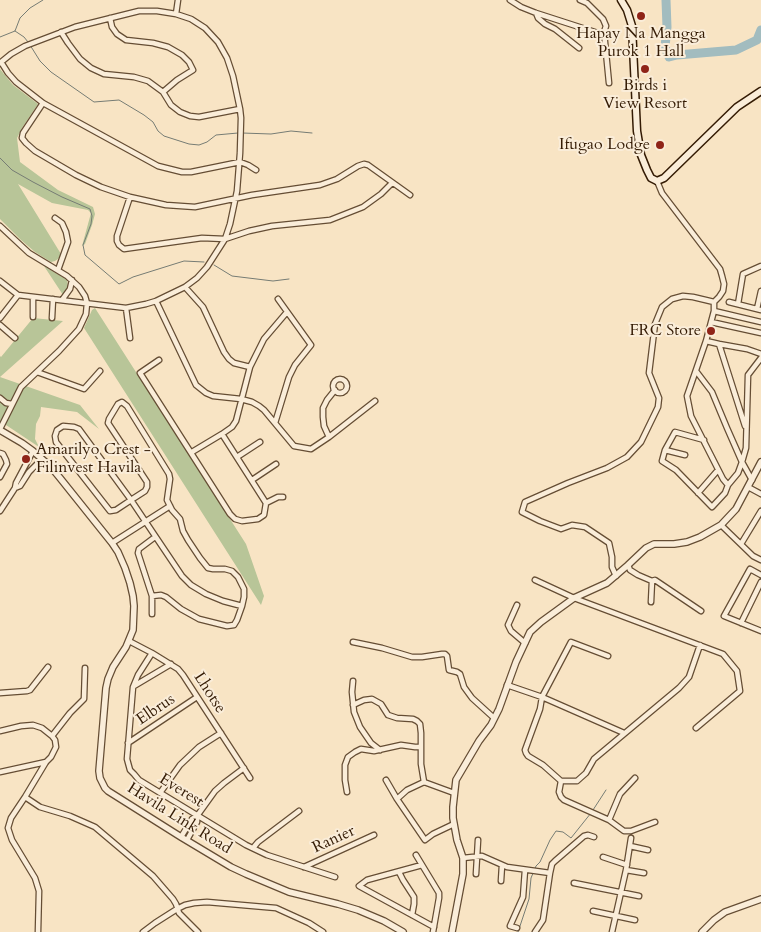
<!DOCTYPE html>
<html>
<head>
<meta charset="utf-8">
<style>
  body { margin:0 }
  canvas { display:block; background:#f8e4c4 }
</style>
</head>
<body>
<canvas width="761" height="932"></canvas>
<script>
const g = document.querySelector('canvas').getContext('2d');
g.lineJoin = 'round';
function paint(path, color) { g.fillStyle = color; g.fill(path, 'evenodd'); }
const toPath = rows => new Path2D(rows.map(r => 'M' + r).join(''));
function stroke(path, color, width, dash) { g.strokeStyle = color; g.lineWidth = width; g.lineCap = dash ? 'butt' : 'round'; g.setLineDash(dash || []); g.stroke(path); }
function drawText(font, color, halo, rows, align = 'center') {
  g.font = font + ' Cardo,serif'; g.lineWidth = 4; g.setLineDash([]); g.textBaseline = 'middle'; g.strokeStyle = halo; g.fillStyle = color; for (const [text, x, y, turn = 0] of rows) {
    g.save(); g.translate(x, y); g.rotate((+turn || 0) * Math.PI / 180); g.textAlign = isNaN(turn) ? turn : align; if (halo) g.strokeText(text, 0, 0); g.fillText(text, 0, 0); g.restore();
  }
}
const green = toPath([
  [0,69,13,85,38,104,22,128,17,138,20,162,58,190,93,207,95,214,92,225,85,244,82,246,91,213,88,210,52,203,18,184,61,254,58,259,55,261,51,262,35,252,21,240,0,219],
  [44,266,67,280,68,286,67,289,63,295],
  [95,308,246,544,264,596,261,605,84,328,92,310],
  [33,318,63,321,0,377,80,405,99,429,77,412,41,407,40,416,36,424,35,439,39,447,0,421,0,356,1,357]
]);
const stream = toPath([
  [15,31,24,37,28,42],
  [0,37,15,31,20,18,30,8,43,0],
  [30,45,40,61,51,72,94,102,119,100,144,115,153,122,158,131,164,136,189,144,199,145,207,142,216,135,238,133],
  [242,133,271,134,291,131,312,133],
  [0,158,12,170,33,182,62,197,90,209,92,216,91,224,83,245,85,255,119,284,133,277,184,261,204,262],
  [214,265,232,276,273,281,289,279],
  [593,810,606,790],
  [518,932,529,899,531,878,536,866,540,862,550,840,556,831,563,832,571,838,591,813]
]);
const river = toPath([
  [666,0,667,27,665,47,669,57,677,55,736,50,757,40,761,30]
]);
const minor = toPath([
  [510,0,521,7,536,13,601,34,604,32,606,26,603,19,587,3,580,0],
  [536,13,538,18,545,24,555,29,579,48],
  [176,14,178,0],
  [110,18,112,27,117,34,126,40,153,43,168,47,182,55,189,62,193,70,177,80,163,92],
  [61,32,68,43,80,59,91,68,104,74,134,77,148,81,163,92,171,105,180,112,190,116,199,117,240,109],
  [604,32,609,83],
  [1,62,8,73,16,82,43,103,158,166,182,172,191,172,240,162,248,165,256,170],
  [0,63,11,54,25,46,75,27,139,11,157,11,176,14,191,19,205,28,218,42,227,58,233,76,240,109,241,118,240,153,237,191,230,224,225,239,207,267,197,278,185,287,156,301,146,304,126,308,18,295,0,281],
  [43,103,23,133,22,138,26,143,35,151,76,175,101,187,130,197,166,205,195,207,252,195,320,185,337,179,358,166,364,164,368,165,410,195],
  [130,197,117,236,117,241,119,245,124,249,202,238,225,239,249,231,272,226,330,220,363,207,381,194,392,183],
  [55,218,62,223,66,232,68,242,58,270],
  [0,226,29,253,67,276,79,287,85,296,87,303,86,314,79,329,59,351,21,387,0,429],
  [185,287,203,307,224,352,229,359,234,363,250,367],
  [62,300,70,289,72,280],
  [156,301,196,385,206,393,213,396,241,399,252,402,259,406,264,410,294,446,311,449,329,437,375,401],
  [714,302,714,311,706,341,687,396,691,416,723,479,728,485],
  [729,302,761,310],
  [738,304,743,274,761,266],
  [126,308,130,338],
  [757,309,761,291],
  [714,311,761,322],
  [33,317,33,297],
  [0,318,18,295],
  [52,318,53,299],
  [711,322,761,333],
  [0,325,15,338],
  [706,341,719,344,745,426],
  [719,344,747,349,761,354],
  [159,360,140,373,230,514,235,519,242,521,258,519,264,515,266,503,222,434],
  [696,371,712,392,727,428,742,462,752,480],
  [37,372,84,389,100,371],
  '333 386a7 7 0 1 1 14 0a7 7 0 1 1-14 0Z',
  [0,398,6,403,12,404],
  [275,423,289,377,295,365,311,345,278,299],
  [329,437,324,426,323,417,323,408,327,400,335,390],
  [704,440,675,432,665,450,662,461,676,470,712,507,725,493,728,485,738,473,742,462,746,448,748,375,761,358],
  [665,450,685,455],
  [192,452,222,434,232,427,236,421,250,367,264,339,287,312],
  [0,453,3,454,6,460,7,464,0,477],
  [237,457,260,442],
  [252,480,276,464],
  [748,487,761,494],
  [15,488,16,483,33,451],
  [698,493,718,470],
  [266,503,278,497,283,497],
  [0,511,15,488,20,486,29,472,42,459],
  [721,525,753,556,761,560],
  [112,543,170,506],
  [741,544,761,511],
  [628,565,630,570,638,575,652,581,655,580,701,611],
  [761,575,750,569,724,616,761,631],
  [616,576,612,567,612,557,609,543,585,527,572,525,561,529,540,521,522,512,525,502,568,483,607,468,627,457,641,442,658,407,659,398,649,373,655,324,662,307,672,299,683,296,693,297,714,302,719,297,723,291,724,284,722,276,720,269,662,193,657,181],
  [535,580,574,598,723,654,737,671,740,691,696,728],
  [152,596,161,595,166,597,181,609,199,619,227,626,234,625,237,620,242,606,244,597,244,589,238,577,232,571,225,569,213,569,208,568,200,558,188,540,183,531,180,519,172,510,167,500,170,479,169,474,127,406,122,402,118,404,109,419,108,423,147,482,147,487,145,491,131,500,116,510,110,511,56,442,55,436,57,430,63,426,74,427,79,429,131,500,182,576,191,585,206,594,223,601,242,606],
  [651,602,652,581],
  [517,605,508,625,511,631,525,643],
  [152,614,152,596,138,553,139,549,155,537],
  [741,623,761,582],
  [129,641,152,653,178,669,183,675,250,778],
  [353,642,382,648,412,657,422,657,442,654,445,654,447,656,449,670,457,672,460,674,464,687,472,698,494,718],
  [152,653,138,675,133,687,127,759,130,770,134,774,139,780,246,845,267,855,335,877],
  [608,656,571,642,542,697,540,709,525,750,526,753,528,756,543,765,561,781,577,781,586,773,594,759,679,688,689,677,700,645],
  [353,681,352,692,354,712,360,727,371,743,380,750],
  [507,685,542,697,624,733],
  [134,686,171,664],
  [0,693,27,691,30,690,48,667],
  [353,705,364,700,372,699,381,704,388,715,397,718,413,719,417,721,420,724,421,733,421,764,424,782],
  [0,731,21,726,33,725,42,728,52,736,55,740,56,747,51,757,46,762,25,797,11,818,8,828,12,840,35,878,39,891,38,932],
  [52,736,70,713,84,699,85,668],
  [128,743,197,697],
  [0,772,46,762],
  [386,780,397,799,425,840,433,834,454,824],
  [561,781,559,792,561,797,564,800,609,820,624,831,631,831,655,822],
  [347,792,345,780,345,765,348,757,355,752,361,749,374,751,401,745,415,747,421,747],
  [160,793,180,765,199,747,221,733],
  [25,797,40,807,70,816,95,827,153,876,173,899,176,904,179,913,198,932],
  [397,799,407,790,424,782,454,793],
  [609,820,620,794,635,778],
  [181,837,192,819,197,816,215,791,224,783,244,768],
  [187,840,197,822,197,816],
  [630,846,648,850],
  [253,848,258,842,299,811],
  [416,855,439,893,439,898,433,932],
  [603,857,627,865],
  [463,858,482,856,507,867,550,873],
  [422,865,367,880,359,886,434,927],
  [304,867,374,835],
  [626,870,644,873],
  [399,872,403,880,414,897,414,904,412,915],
  [476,874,478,840],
  [501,881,502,865],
  [574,883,639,896],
  [593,911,635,920],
  [517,928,510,926,523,897,525,870],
  [143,932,155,923,177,909,185,905,194,903,207,902,276,908,309,923,323,932],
  [535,932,543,920,550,873,552,864,555,861,584,836,588,835,594,837],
  [612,932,626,870,631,838]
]);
const tertiary = toPath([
  [0,430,22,443,33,451,51,467,60,478,112,543,118,552,125,568,130,583,133,596,134,606,133,630,126,647,113,667,108,679,106,688,99,771,100,778,105,788,108,791,181,837,231,867,246,874,289,892,338,904,358,910,384,921,403,932],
  [452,932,463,874,463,858,457,840,453,818,453,807,456,780,479,741,491,725,499,709,516,662,530,632,541,622,574,598,607,583,628,565,646,548,654,544,674,544,687,542,700,537,721,525,736,509,761,462],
  [702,932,714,920,725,912,761,899]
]);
const secondary = toPath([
  [621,0,627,10,632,26,637,131,641,155,647,170,651,178,657,181,664,178,737,107,761,91]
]);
const markers = [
  [641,16,5,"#8f2418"],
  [645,69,5,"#8f2418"],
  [660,145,5,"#8f2418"],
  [711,331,5,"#8f2418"],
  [26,459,5,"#8f2418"]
];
const poiNames = [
  ["Hapay Na Mangga",641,34],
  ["Purok 1 Hall",641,52],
  ["Birds i",645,86],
  ["View Resort",645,104],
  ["Ifugao Lodge",650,145,"right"],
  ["FRC Store",701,331,"right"],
  ["Amarilyo Crest -",36,450,"left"],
  ["Filinvest Havila",36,468,"left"]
];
const streetNames = [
  ["Lhotse",209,693,57],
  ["Elbrus",156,710,-34],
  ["Everest",181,791,32],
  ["Havila Link Road",179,819,32],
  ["Ranier",334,840,-25]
];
paint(green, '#b8c598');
stroke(stream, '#767c74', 1);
stroke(river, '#a2bcbf', 9);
stroke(minor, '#654d34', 7);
stroke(tertiary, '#654d34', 8);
stroke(secondary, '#341b04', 9);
stroke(minor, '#faedd9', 4.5);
stroke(tertiary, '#faedd9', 5.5);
stroke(secondary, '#faedd9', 6);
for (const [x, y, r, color] of markers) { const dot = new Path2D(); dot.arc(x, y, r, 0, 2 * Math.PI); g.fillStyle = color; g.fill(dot); stroke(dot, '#faedd9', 2); }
drawText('16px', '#341b04', '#faedd9', poiNames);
drawText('16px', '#341b04', '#faedd9', streetNames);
</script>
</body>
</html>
